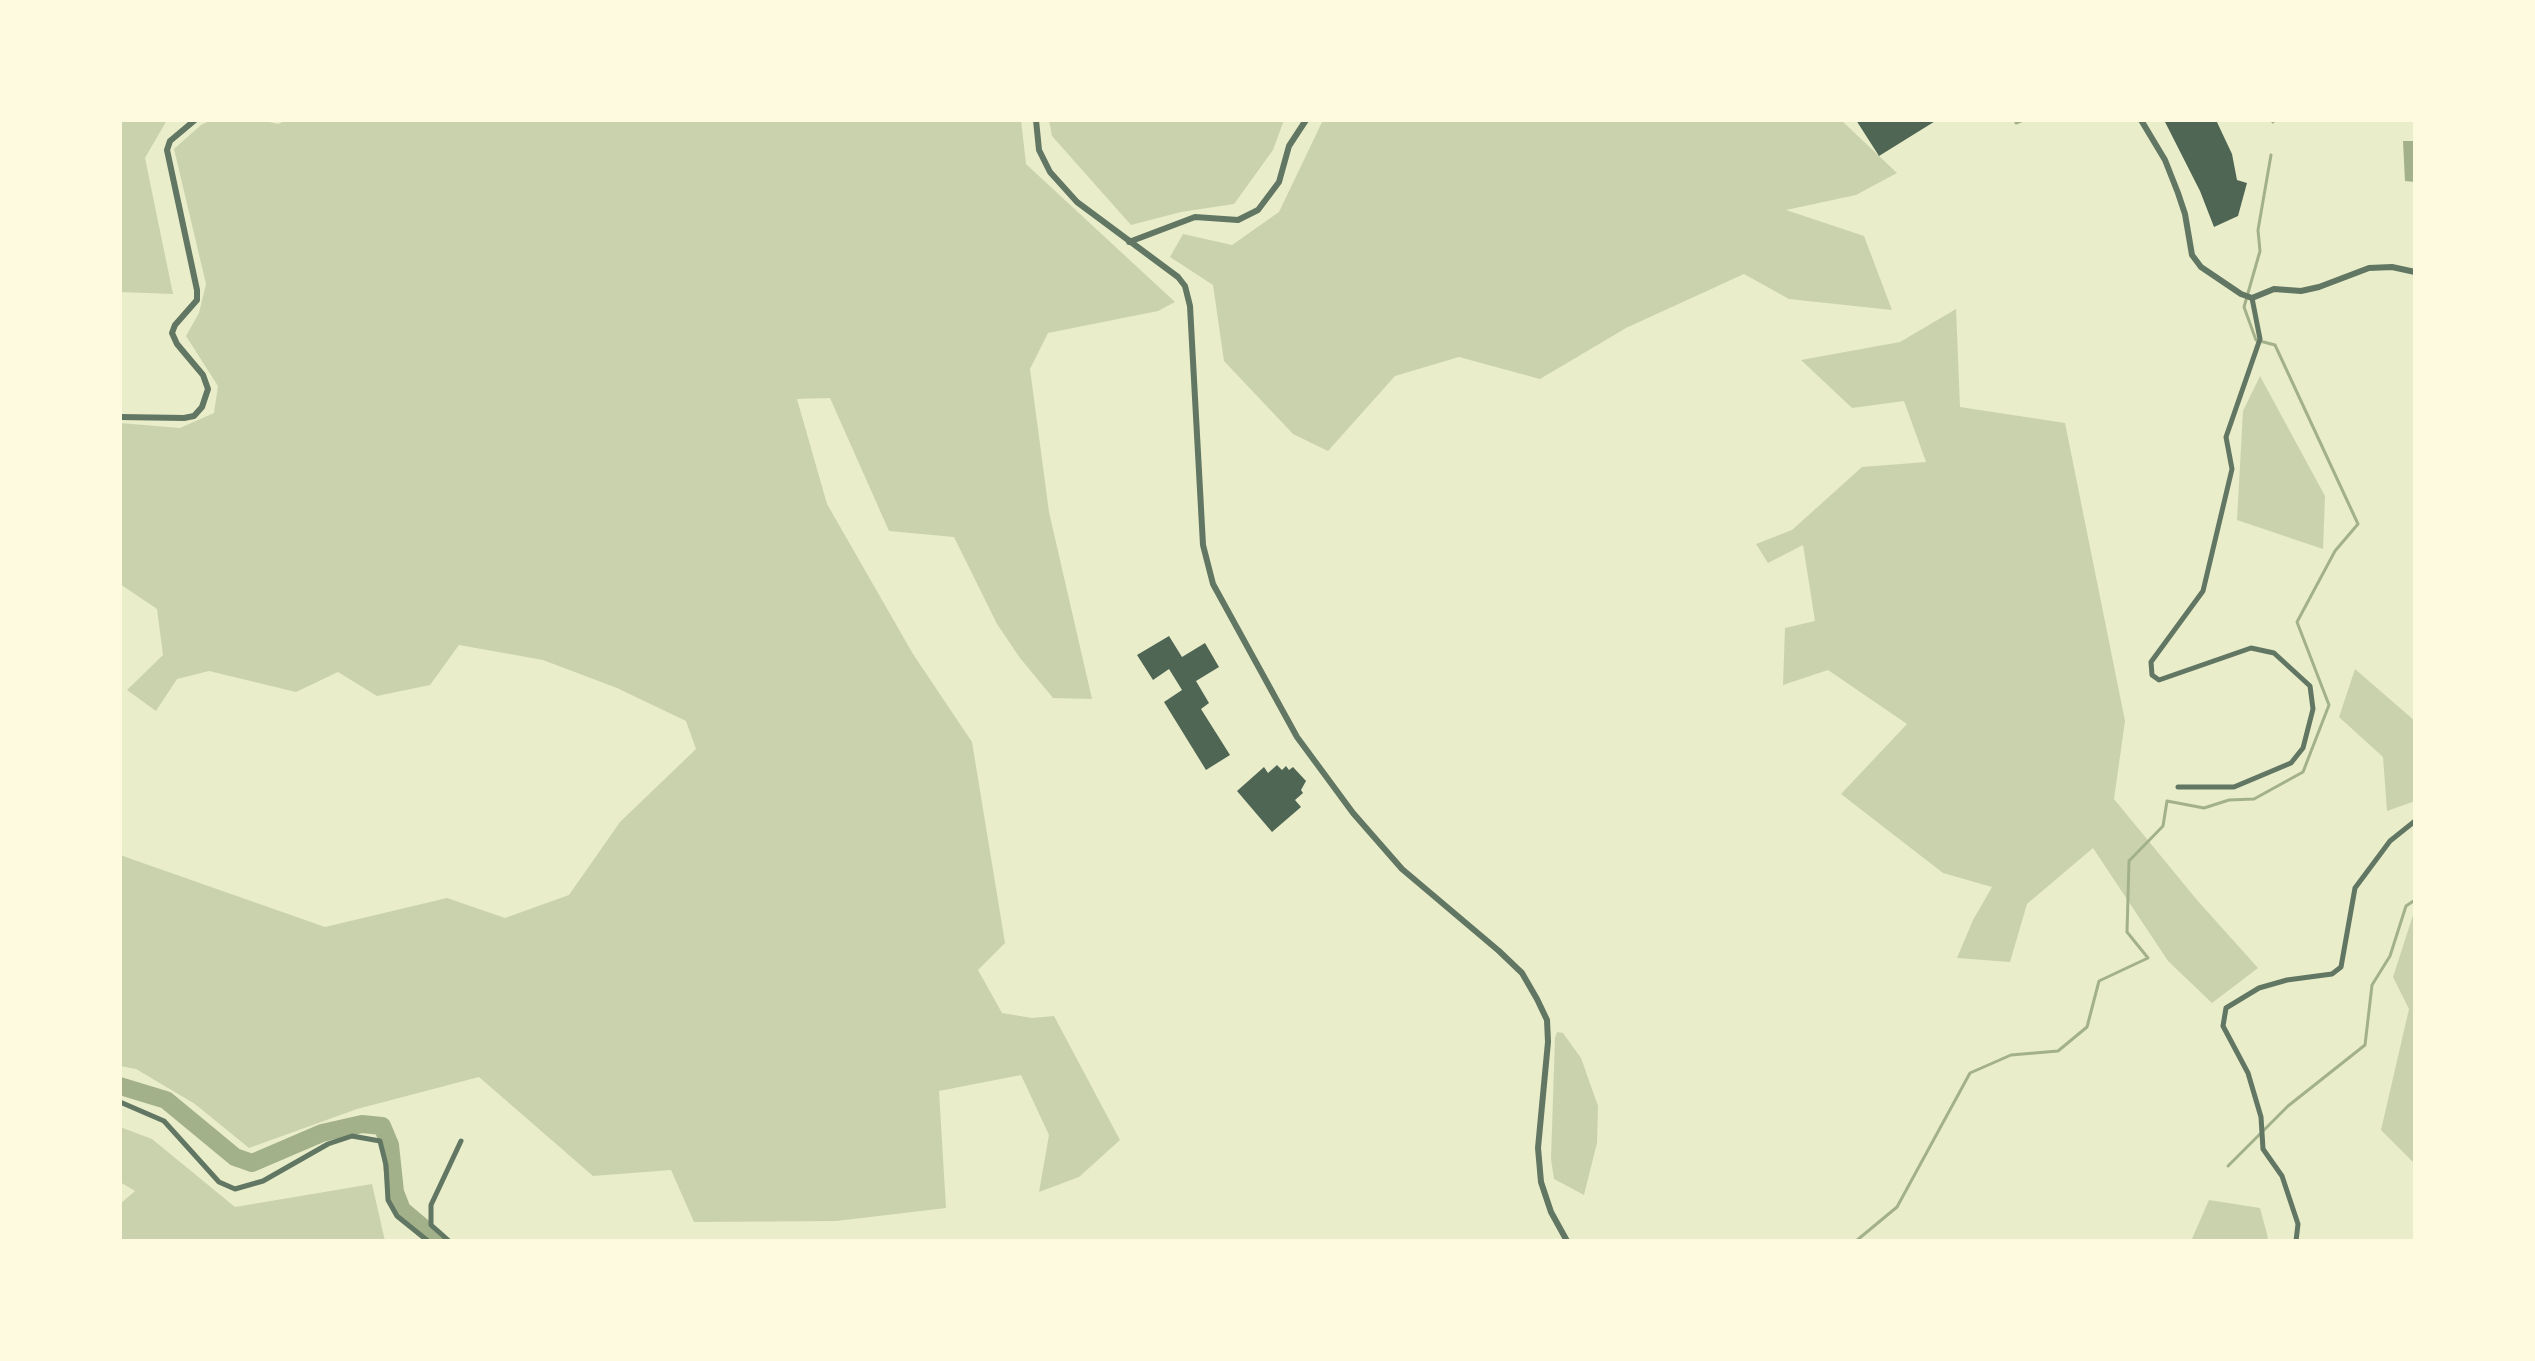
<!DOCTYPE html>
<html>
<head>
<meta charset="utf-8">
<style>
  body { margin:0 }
  #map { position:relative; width:2535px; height:1361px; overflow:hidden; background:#e9edc9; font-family:"Titillium Web",sans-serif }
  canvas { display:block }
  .frame { position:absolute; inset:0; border:122px solid #fefae0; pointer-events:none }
</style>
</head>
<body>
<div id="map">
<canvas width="2535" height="1361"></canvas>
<div class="frame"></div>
</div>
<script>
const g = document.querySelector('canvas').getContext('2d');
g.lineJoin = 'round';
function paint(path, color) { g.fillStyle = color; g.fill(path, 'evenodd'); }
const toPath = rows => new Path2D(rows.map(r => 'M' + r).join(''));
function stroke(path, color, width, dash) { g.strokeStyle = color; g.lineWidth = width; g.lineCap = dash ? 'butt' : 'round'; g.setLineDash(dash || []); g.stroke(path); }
const green = toPath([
  [120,120,167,120,145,158,173,294,120,292],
  [211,120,261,120,278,124,287,120,1021,120,1026,164,1175,302,1158,311,1048,333,1030,369,1049,512,1092,699,1053,698,1020,658,997,624,954,537,889,531,830,398,797,399,827,504,913,654,972,742,1005,943,978,970,1002,1013,1032,1018,1054,1016,1120,1140,1079,1177,1039,1192,1049,1135,1021,1075,939,1091,946,1208,836,1221,694,1222,671,1170,593,1176,479,1077,357,1109,249,1148,195,1104,136,1069,120,1066,120,855,325,927,447,898,505,918,569,895,620,822,696,749,686,721,617,688,543,660,459,645,430,685,377,696,338,672,296,692,209,671,177,679,156,711,127,690,163,655,157,609,120,584,120,423,180,428,214,413,218,386,186,336,199,313,206,284,174,149,201,125],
  [1049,120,1284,120,1273,150,1234,204,1181,212,1131,225,1052,136],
  [1323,120,1841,120,1897,173,1856,195,1786,210,1864,236,1892,310,1789,299,1744,274,1626,328,1540,379,1459,357,1395,376,1328,451,1293,434,1224,361,1213,285,1170,257,1183,234,1232,245,1279,212],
  [1956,309,1960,407,2065,423,2125,721,2114,799,2197,900,2258,968,2212,1003,2168,961,2093,848,2027,904,2010,962,1957,958,1973,920,1992,887,1943,873,1841,794,1907,724,1828,670,1783,685,1785,628,1815,621,1803,545,1768,563,1756,544,1792,530,1862,467,1926,462,1904,401,1852,408,1801,360,1900,342],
  [2260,376,2325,496,2323,549,2237,520,2243,411],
  [2355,669,2415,721,2415,801,2387,811,2383,757,2339,717],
  [2415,909,2415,1164,2381,1130,2409,1009,2393,977],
  [1557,1032,1563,1033,1581,1058,1598,1106,1597,1143,1584,1195,1554,1179,1551,1159,1555,1038],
  [120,1127,152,1139,235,1207,372,1184,385,1241,120,1241,120,1204,135,1191,120,1182],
  [2209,1200,2260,1208,2268,1238,2265,1241,2191,1241]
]);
const water = toPath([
  [2403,141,2415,141,2415,182,2405,181]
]);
const stream = toPath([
  [2272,120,2273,122],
  [2016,123,2023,120],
  [2415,842,2415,847],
  [2228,1166,2288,1106,2365,1045,2372,985,2390,956,2406,906,2415,900],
  [1856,1241,1897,1207,1970,1073,2011,1055,2058,1051,2087,1027,2099,981,2148,958,2127,932,2129,861,2163,826,2167,801,2204,808,2229,800,2254,799,2303,772,2329,705,2297,622,2335,551,2358,524,2275,345,2256,340,2244,307,2260,251,2258,230,2271,155]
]);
const river = toPath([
  [120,1086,166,1100,235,1157,252,1163,322,1133,362,1124,382,1126,390,1145,395,1192,402,1210,439,1241]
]);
const building = toPath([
  [1856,120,1937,120,1879,156],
  [2164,120,2216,120,2232,154,2237,180,2247,183,2238,216,2214,227,2200,191],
  [1169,636,1182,657,1205,643,1219,667,1196,681,1209,703,1201,709,1230,755,1206,770,1164,702,1182,690,1169,669,1153,680,1137,655],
  [1277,765,1282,770,1286,766,1289,770,1293,767,1306,781,1301,790,1303,793,1295,800,1301,807,1272,832,1237,791,1264,767,1268,773]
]);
const minor = toPath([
  [2178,787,2234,787,2291,763,2303,748,2313,709,2310,686,2274,653,2251,648,2159,680,2152,675,2151,662,2203,591,2232,469,2226,437,2260,339,2252,298],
  [120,1102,164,1121,219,1182,235,1189,263,1181,328,1144,352,1136,380,1141,386,1165,388,1200,397,1216,428,1241],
  [449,1241,431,1225,431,1205,461,1141],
  [2296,1241,2298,1224,2282,1176,2263,1149,2261,1117,2248,1073,2223,1026,2226,1008,2259,988,2287,980,2332,974,2341,967,2355,888,2390,841,2415,821]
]);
const tertiary = toPath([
  [1036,120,1039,150,1050,172,1077,202,1178,277,1185,286,1190,306,1203,545,1213,584,1297,737,1353,813,1402,869,1499,951,1522,973,1537,999,1547,1020,1548,1042,1538,1148,1541,1182,1551,1212,1567,1241],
  [2141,120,2165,160,2178,193,2185,214,2192,255,2201,267,2241,294,2252,298,2274,289,2301,291,2319,287,2369,268,2392,267,2415,272],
  [1129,242,1195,217,1238,220,1258,210,1279,182,1289,146,1306,120],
  [120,417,184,418,194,416,202,407,208,389,203,375,177,344,172,333,175,325,197,300,197,290,167,150,170,141,195,120]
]);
paint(green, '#cad2ad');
paint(water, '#a3b18a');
stroke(stream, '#a3b18a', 3);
stroke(river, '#a3b18a', 18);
paint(building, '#4f6655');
stroke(minor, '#617663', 5);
stroke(tertiary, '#617663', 6);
</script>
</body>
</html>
